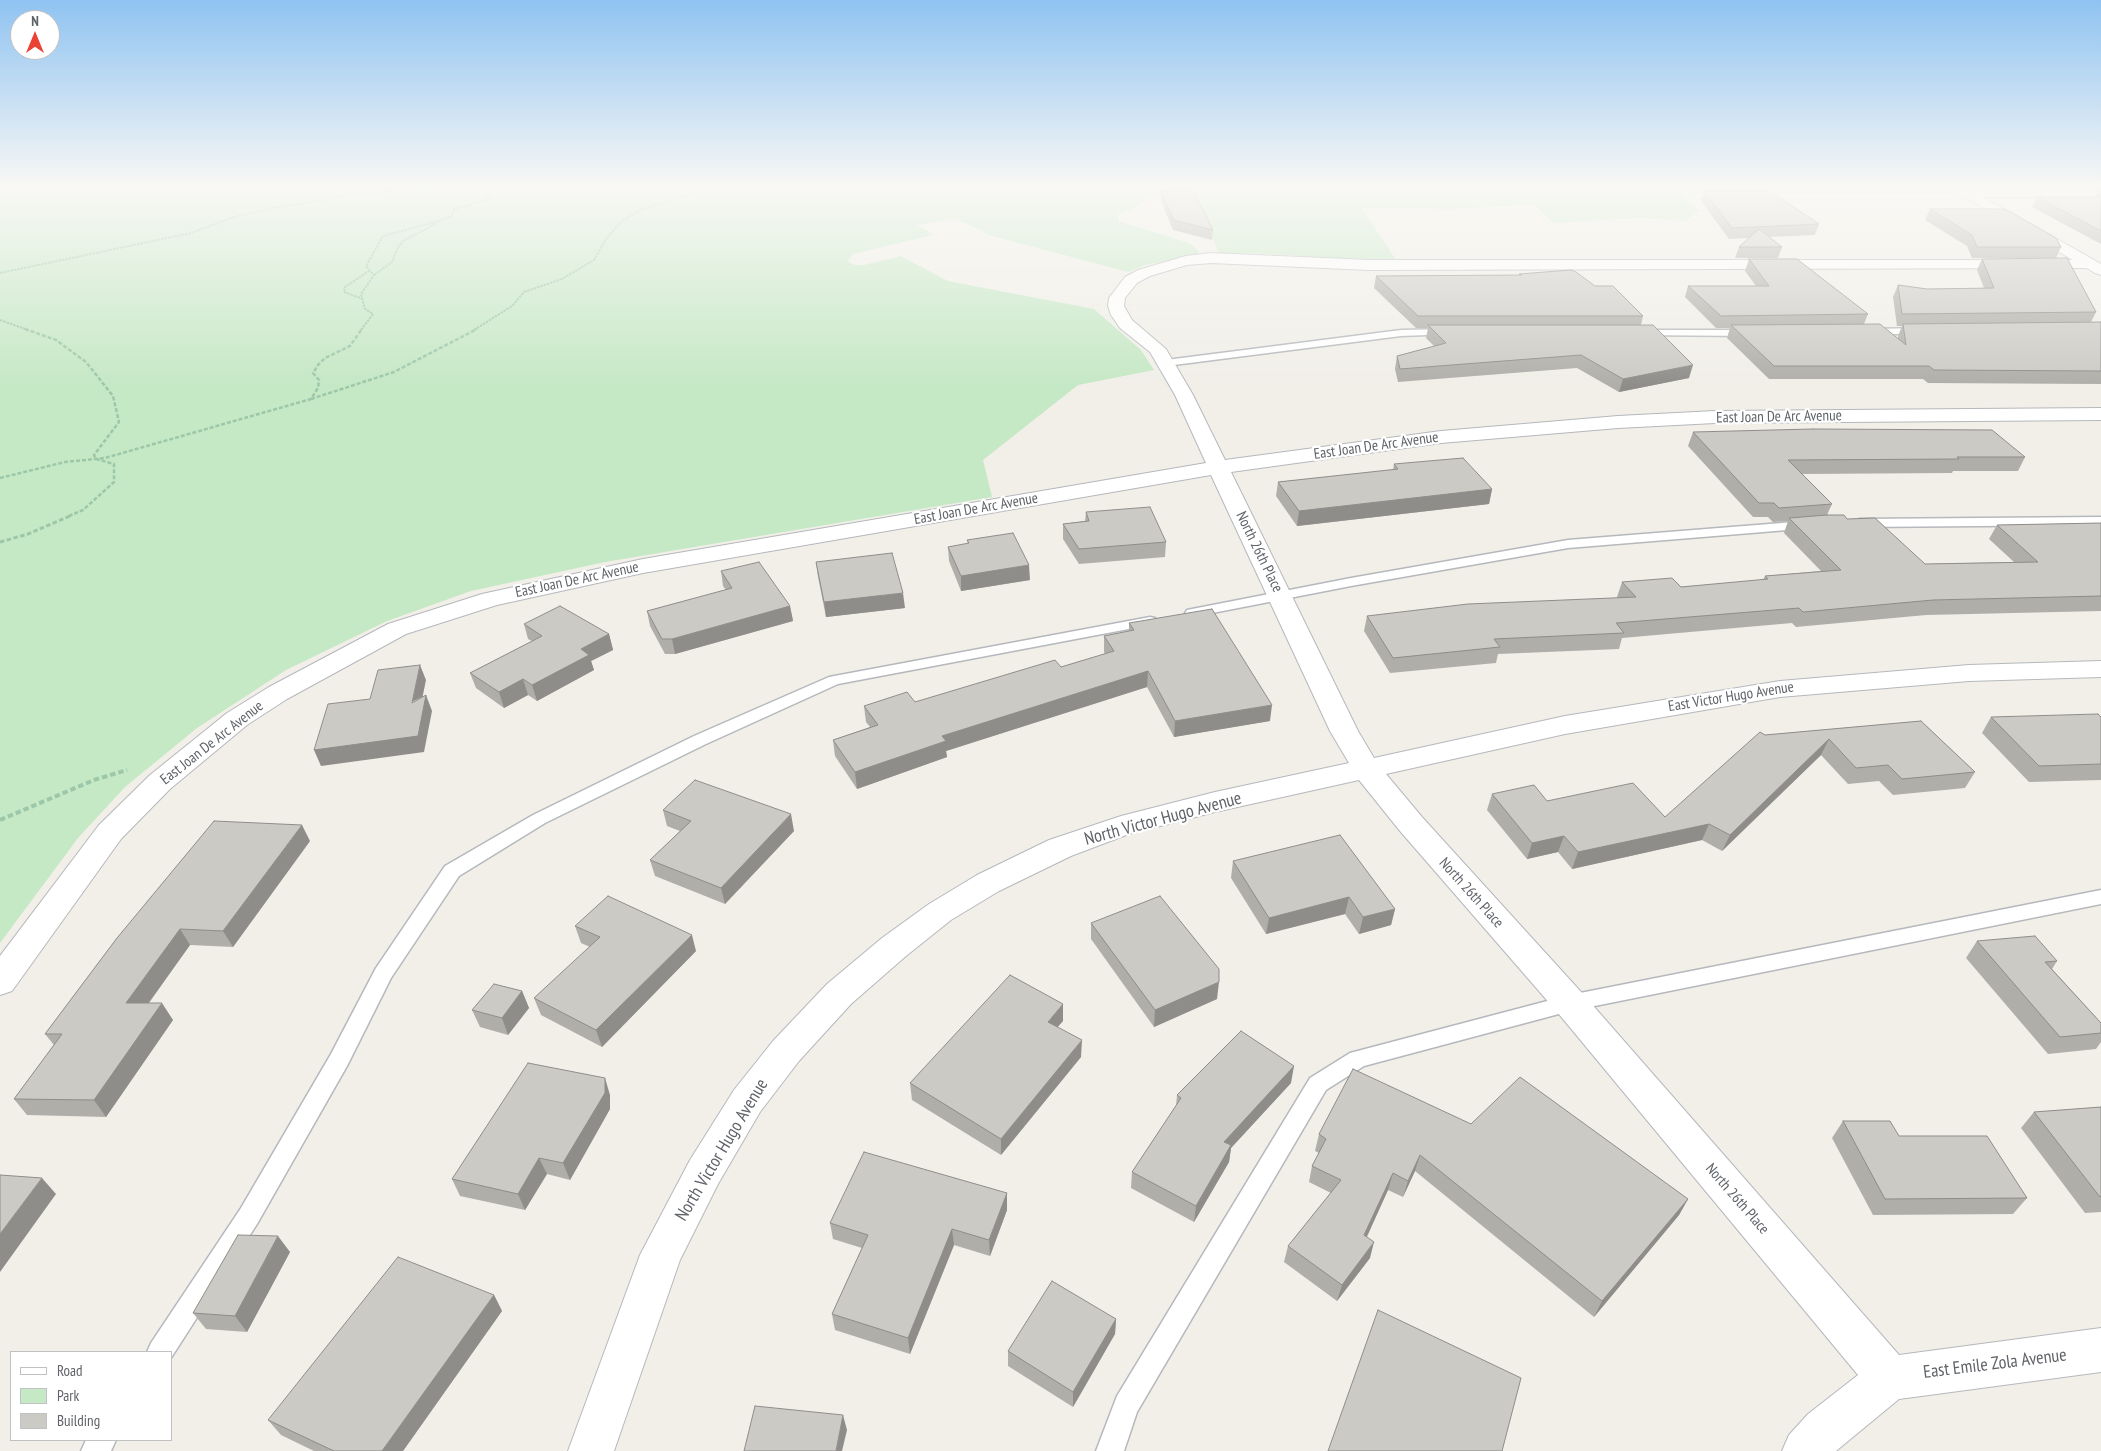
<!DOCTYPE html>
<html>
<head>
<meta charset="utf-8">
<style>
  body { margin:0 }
  #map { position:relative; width:2101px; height:1451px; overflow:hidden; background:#f1efe8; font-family:"PT Sans Narrow",sans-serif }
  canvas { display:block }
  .legend { position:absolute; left:10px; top:1351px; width:162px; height:90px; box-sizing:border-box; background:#fff; border:1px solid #bfc1c3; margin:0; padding:6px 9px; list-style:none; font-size:15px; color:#5f6368 }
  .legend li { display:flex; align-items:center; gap:10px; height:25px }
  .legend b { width:25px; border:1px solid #bfc1c3 }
  .north { position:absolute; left:10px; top:10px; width:50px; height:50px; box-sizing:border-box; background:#fff; border:1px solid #bfc1c3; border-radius:50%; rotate:0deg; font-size:14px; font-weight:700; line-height:20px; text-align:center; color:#5f6368 }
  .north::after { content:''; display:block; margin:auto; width:18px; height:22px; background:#ea4335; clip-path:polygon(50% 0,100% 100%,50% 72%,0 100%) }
</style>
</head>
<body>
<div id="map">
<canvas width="2101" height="1451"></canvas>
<ul class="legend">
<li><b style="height:6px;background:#fff"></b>Road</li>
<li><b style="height:14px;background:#c5e8c5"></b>Park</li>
<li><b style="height:14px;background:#cccac5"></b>Building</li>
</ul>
<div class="north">N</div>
</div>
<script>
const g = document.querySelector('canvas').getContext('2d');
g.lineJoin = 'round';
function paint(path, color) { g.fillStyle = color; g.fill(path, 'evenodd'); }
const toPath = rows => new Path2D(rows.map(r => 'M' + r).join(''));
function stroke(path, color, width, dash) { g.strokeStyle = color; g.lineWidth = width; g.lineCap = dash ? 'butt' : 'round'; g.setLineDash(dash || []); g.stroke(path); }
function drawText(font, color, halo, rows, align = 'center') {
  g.font = font + ' "PT Sans Narrow",sans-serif'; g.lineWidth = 4.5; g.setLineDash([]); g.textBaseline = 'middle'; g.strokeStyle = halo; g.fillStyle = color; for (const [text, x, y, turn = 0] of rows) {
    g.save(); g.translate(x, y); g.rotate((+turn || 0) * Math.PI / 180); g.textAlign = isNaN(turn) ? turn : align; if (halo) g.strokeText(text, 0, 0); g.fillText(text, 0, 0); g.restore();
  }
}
const green = toPath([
  [0,184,1930,184,1952,194,1683,195,1699,211,1685,221,1640,218,1553,223,1534,205,1454,209,1362,208,1396,260,1336,258,1252,253,1219,254,1196,195,1151,197,1138,206,1118,215,1118,221,1189,243,1198,250,1199,255,1145,265,1128,272,992,236,956,219,917,225,934,235,853,254,848,261,855,265,864,265,901,256,948,281,1094,309,1141,350,1154,370,1078,385,983,460,992,497,605,562,471,591,387,621,286,670,197,728,125,787,78,838,0,943]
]);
const pathFar3 = toPath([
  [1900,184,1926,185],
  [0,273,191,233,234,217,279,207,331,199,355,192,380,192,467,184],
  [374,275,392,262,397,249,403,241,437,223],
  [363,299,344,292,345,287,369,271],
  [0,320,28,330],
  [361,330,373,314,365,309,361,294,374,275,366,266,383,236,439,221,452,216,453,210,485,200,491,197,485,192,490,188,489,184],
  [474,330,512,306,524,292,562,279,594,260,606,239,621,222,640,210,710,187,709,184]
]);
const pathFar2 = toPath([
  [25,329,56,340,86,362,113,396,119,422,94,455,96,459,114,464,114,482,83,510,69,516],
  [311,399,394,372,477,329],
  [0,478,65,462,105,458,311,399,318,388,319,380,313,373,318,365,325,358,350,346,362,329]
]);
const pathFar1 = toPath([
  [0,542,28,534,72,515]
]);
const path = toPath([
  [0,820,94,780,127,770]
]);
const lane = toPath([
  [1921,328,1925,329,1925,333,1868,335,1863,332,1868,329,1921,328],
  [1449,329,1453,330,1453,334,1401,336,1166,366,1161,363,1166,360,1401,330,1449,329],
  [1638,330,1749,330,1754,333,1749,336,1634,335,1634,331,1638,330],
  [2101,517,2101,525,1859,527,1852,523,1859,519,2101,517],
  [1807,521,1812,522,1814,525,1812,528,1568,548,1351,586,1192,617,1187,616,1185,613,1187,610,1192,609,1351,578,1568,540,1807,521],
  [1150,617,1155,618,1157,621,1155,624,838,684,706,744,545,823,459,876,391,978,347,1066,257,1224,171,1358,171,1352,147,1352,151,1343,241,1208,331,1054,376,968,445,866,533,815,694,736,829,677,1150,617],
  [2101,890,2101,904,1570,1011,1364,1066,1326,1090,1137,1412,1124,1451,1096,1451,1117,1396,1310,1078,1350,1053,1570,995,2101,890],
  [86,1440,116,1440,111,1451,81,1451,86,1440]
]);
const street = toPath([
  [1211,253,1369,260,2094,260,2097,263,2094,266,2089,268,1369,270,1211,263,1187,265,1150,276,1137,283,1125,298,1124,306,1132,320,1166,349,1193,395,1225,460,1441,431,1618,416,1715,411,2101,408,2101,420,1715,423,1618,428,1441,443,1231,472,1358,731,1374,758,1565,716,1780,681,1969,665,2101,661,2101,677,1969,681,1780,697,1565,734,1386,774,1422,817,1582,993,1899,1355,2101,1328,2101,1372,1899,1399,1836,1451,1782,1451,1789,1435,1808,1414,1858,1375,1558,1013,1400,831,1359,780,1215,812,1129,834,1071,856,999,891,951,920,906,956,851,1004,799,1061,760,1112,718,1184,680,1260,614,1451,568,1451,640,1255,690,1160,734,1090,773,1041,827,984,882,938,929,904,977,875,1049,840,1121,816,1215,792,1349,763,1330,731,1211,475,643,573,497,605,406,634,287,699,247,725,170,789,121,839,12,991,0,995,0,956,99,825,150,775,227,713,269,687,388,624,482,594,643,559,1206,463,1175,395,1150,352,1120,328,1111,315,1108,306,1109,298,1125,277,1138,270,1186,256,1211,253]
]);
const secondary = toPath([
  [1943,184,1960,184,1968,189,2101,189,2101,197,1983,197,2101,264,2101,275,2095,273,1943,184]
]);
const wall = toPath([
  [2046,184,2101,184,2101,188,2055,187],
  [2099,189,2101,189,2101,244,2032,207,2037,197,2095,197],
  [1704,191,1819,224,1815,235,1769,237,1782,247,1778,258,1735,258,1739,247,1749,238,1729,239,1701,201],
  [1161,192,1213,230,1212,240,1173,230,1161,201],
  [1930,209,2061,247,2056,258,1972,258,1967,246,1925,220],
  [1749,259,1868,314,1864,324,1898,339,1898,336,1902,326,1897,326,1893,297,1898,285,1927,289,1984,288,1977,270,1982,259,2096,312,2091,322,2101,322,2101,384,1928,383,1923,379,1769,379,1727,338,1730,328,1716,328,1685,297,1688,286,1756,286,1745,271],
  [1519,274,1595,286,1643,316,1641,325,1689,378,1619,392,1577,368,1398,382,1395,369,1397,356,1434,346,1426,338,1428,328,1416,328,1374,288,1376,276,1519,275],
  [1693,432,2025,457,2018,471,1953,471,1952,473,1802,474,1832,504,1827,515,1847,519,1925,564,2014,562,1989,539,1997,525,2101,523,2101,611,1926,615,1796,627,1792,623,1622,638,1619,649,1498,654,1496,663,1390,673,1364,631,1367,616,1618,598,1617,597,1622,582,1681,587,1763,580,1765,576,1821,571,1784,533,1788,521,1773,522,1768,517,1753,517,1688,446],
  [1394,464,1492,489,1489,504,1297,526,1276,496,1278,482,1393,470],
  [1086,512,1166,542,1165,557,1079,564,1063,539,1063,524,1085,521],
  [967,540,1030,580,961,591,949,561,948,547,968,544],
  [816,562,905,608,826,617,818,577],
  [721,571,790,606,793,621,675,654,665,654,650,626,647,611,726,590,723,586],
  [1129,623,1270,721,1174,737,1147,687,946,751,947,757,857,789,835,756,833,740,870,727,866,722,864,706,915,702,1061,667,1105,654,1104,652,1104,636,1129,631],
  [524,624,609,634,613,650,591,661,594,670,537,701,528,695,504,708,476,688,470,673,532,641,528,639],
  [1991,717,2101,717,2101,780,2029,782,1982,733],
  [1921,721,1975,772,1965,788,1893,795,1879,781,1848,784,1821,755,1722,851,1702,840,1572,869,1558,852,1527,859,1487,810,1492,794,1665,817,1765,735],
  [663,810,794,831,725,904,655,876,650,860,680,831,667,826],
  [310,841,233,947,190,945,149,1003,173,1020,106,1117,27,1115,14,1099,54,1045,45,1034,117,938],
  [1233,861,1395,909,1391,925,1359,934,1345,914,1266,934,1231,878],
  [1091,923,1217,999,1154,1027,1091,939],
  [575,926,696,951,602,1047,541,1015,534,998,590,947,581,943],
  [1977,941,2057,961,2052,969,2101,1023,2101,1042,2096,1049,2048,1054,1966,958],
  [522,991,529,1008,508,1035,480,1027,472,1010],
  [1063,1021,1057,1027,1081,1057,1001,1155,912,1100,910,1083],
  [1291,1083,1231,1148,1229,1162,1194,1222,1131,1188,1132,1172,1176,1106,1177,1095],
  [610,1095,610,1109,570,1180,547,1174,525,1210,460,1196,452,1179],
  [2101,1107,2101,1212,2085,1213,2021,1128,2034,1112],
  [1843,1121,1899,1136,2027,1198,2013,1214,1873,1215,1832,1138],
  [1471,1124,1688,1199,1679,1215,1594,1317,1415,1171,1403,1197,1388,1190,1367,1237,1370,1258,1337,1301,1284,1262,1288,1246,1331,1193,1309,1182,1312,1166,1319,1153,1315,1151,1319,1134],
  [1007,1193,1007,1210,990,1256,954,1245,910,1354,835,1330,832,1314,862,1248,833,1239,830,1223],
  [290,1252,247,1332,206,1329,193,1313],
  [494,1295,502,1311,403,1451,314,1451,281,1435,268,1420],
  [1116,1319,1115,1334,1073,1407,1008,1366,1008,1351]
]);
const shadedWall = toPath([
  [1693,365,1689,378,1619,392,1623,379],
  [1492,489,1489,504,1297,526,1299,511],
  [1029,565,1030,580,961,591,961,576],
  [903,593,905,608,826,617,824,602],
  [790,606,793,621,675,654,672,639],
  [609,634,613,650,591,661,594,670,537,701,532,685,581,649],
  [420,665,426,680,418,719,412,703],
  [1148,671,1147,687,946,751,947,757,857,789,855,772,942,736],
  [523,679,528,695,504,708,499,692],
  [426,695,432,711,424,752,321,766,314,750],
  [1272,705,1270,721,1174,737,1175,721],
  [1829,739,1821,755,1722,851,1730,835],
  [791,814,794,831,725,904,721,888],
  [1709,824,1702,840,1572,869,1578,852],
  [302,825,310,841,233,947,223,931],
  [1564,836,1558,852,1527,859,1532,843],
  [1349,897,1345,914,1266,934,1269,918],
  [1395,909,1391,925,1359,934,1363,917],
  [180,929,190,945,137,1019,126,1003],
  [692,935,696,951,602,1047,596,1030],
  [1219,982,1217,999,1154,1027,1155,1010],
  [522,991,529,1008,508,1035,502,1018],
  [162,1003,173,1020,106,1117,94,1100],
  [1063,1004,1063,1021,1048,1038,1048,1022],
  [1082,1040,1081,1057,1001,1155,1001,1139],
  [1294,1066,1291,1083,1231,1148,1229,1162,1194,1222,1196,1206,1224,1142],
  [605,1078,610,1095,610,1109,570,1180,563,1163],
  [1420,1155,1415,1171,1403,1197,1408,1181],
  [539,1158,547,1174,525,1210,518,1194],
  [1393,1173,1388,1190,1360,1251,1364,1235],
  [42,1178,56,1194,0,1272,0,1234],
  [1007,1193,1007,1210,990,1256,989,1240],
  [1688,1199,1679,1215,1594,1317,1602,1301],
  [952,1229,954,1245,910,1354,908,1338],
  [278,1236,290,1252,247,1332,235,1316],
  [1374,1242,1370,1258,1337,1301,1342,1285],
  [494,1295,502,1311,403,1451,382,1451],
  [1116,1319,1115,1334,1073,1407,1073,1392],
  [843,1415,847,1430,842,1451,836,1451]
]);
const building = toPath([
  [1187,188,1195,194,1213,230,1174,220,1161,192,1187,188],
  [1704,191,1770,191,1819,224,1732,228,1704,191],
  [2037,197,2101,197,2101,231,2037,197],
  [1930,209,2005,209,2056,238,2061,247,1977,247,1972,235,1930,209],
  [1759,229,1782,247,1739,247,1759,229],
  [2067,258,2096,312,1902,314,1898,285,1927,289,1994,288,1982,259,2067,258],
  [1749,259,1797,259,1868,314,1721,316,1688,286,1769,286,1749,259],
  [1571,270,1576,272,1595,286,1613,286,1643,316,1418,316,1376,276,1522,275,1519,274,1571,270],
  [2101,322,2101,371,1934,370,1929,366,1774,366,1731,325,1880,324,1906,345,1903,324,2101,322],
  [1428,325,1653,325,1693,365,1623,379,1581,355,1400,369,1397,356,1446,343,1428,325],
  [1813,429,1992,430,2025,457,1957,457,1959,459,1788,460,1832,504,1779,508,1774,503,1759,503,1693,432,1813,429],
  [1463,458,1492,489,1299,511,1278,482,1398,469,1394,464,1463,458],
  [1150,507,1166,542,1079,549,1063,524,1089,521,1086,512,1150,507],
  [1827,515,1844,515,1847,519,1875,518,1925,564,2038,562,1997,525,2101,523,2101,596,1933,600,1803,612,1799,608,1616,623,1624,633,1494,639,1500,647,1393,658,1367,616,1468,604,1636,597,1622,582,1672,578,1681,587,1768,579,1765,576,1841,570,1789,518,1827,515],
  [1013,533,1029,565,961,576,948,547,969,543,967,540,1013,533],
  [892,553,903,593,824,602,816,562,892,553],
  [759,562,790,606,672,639,662,639,647,611,732,588,721,571,759,562],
  [560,606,609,634,581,649,589,655,532,685,523,679,499,692,470,673,542,636,524,624,560,606],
  [1212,609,1272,705,1175,721,1148,671,942,736,946,741,855,772,833,740,878,725,864,706,907,692,915,702,1055,660,1061,667,1114,651,1104,636,1134,630,1129,623,1212,609],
  [420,665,412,703,426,695,418,736,314,750,328,704,370,699,378,670,420,665],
  [2098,714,2101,717,2101,764,2039,766,1991,717,2098,714],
  [1921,721,1975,772,1902,779,1888,765,1856,768,1829,739,1730,835,1709,824,1578,852,1564,836,1532,843,1492,794,1534,785,1547,801,1633,783,1665,817,1760,732,1765,735,1921,721],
  [695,780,791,814,721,888,650,860,691,821,663,810,695,780],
  [214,821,302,825,223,931,180,929,126,1003,162,1003,94,1100,14,1099,62,1034,45,1034,117,938,214,821],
  [1340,835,1395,909,1363,917,1349,897,1269,918,1233,861,1340,835],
  [608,896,692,935,596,1030,534,998,600,937,575,926,608,896],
  [1160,896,1219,969,1219,982,1155,1010,1091,923,1160,896],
  [2035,936,2057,961,2045,962,2101,1023,2101,1033,2060,1037,1977,941,2035,936],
  [1010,975,1063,1004,1048,1022,1082,1040,1001,1139,910,1083,1010,975],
  [494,984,522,991,502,1018,472,1010,494,984],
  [1241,1031,1294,1066,1224,1142,1231,1145,1196,1206,1132,1172,1181,1098,1177,1095,1241,1031],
  [528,1063,605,1078,605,1093,563,1163,539,1158,518,1194,452,1179,528,1063],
  [1353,1069,1471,1124,1520,1077,1688,1199,1602,1301,1420,1155,1408,1181,1393,1173,1364,1235,1374,1242,1342,1285,1288,1246,1341,1180,1312,1166,1326,1139,1319,1134,1353,1069],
  [2101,1107,2101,1197,2100,1197,2034,1112,2101,1107],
  [1843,1121,1890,1121,1899,1136,1987,1136,2027,1198,1885,1199,1843,1121],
  [864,1152,1007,1193,989,1240,952,1229,908,1338,832,1314,868,1235,830,1223,864,1152],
  [0,1175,42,1178,0,1234,0,1175],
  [238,1235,278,1236,235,1316,193,1313,238,1235],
  [398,1257,494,1295,382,1451,334,1451,268,1420,398,1257],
  [1052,1281,1116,1319,1073,1392,1008,1351,1052,1281],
  [1378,1310,1521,1378,1502,1451,1328,1451,1378,1310],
  [755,1406,843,1415,836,1451,744,1451,755,1406]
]);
const streetNames = [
  ["East Joan De Arc Avenue",1779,417,-1],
  ["East Joan De Arc Avenue",1376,446,-8],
  ["East Joan De Arc Avenue",976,509,-10],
  ["North 26th Place",1259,552,64],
  ["East Joan De Arc Avenue",577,580,-12],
  ["East Victor Hugo Avenue",1731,697,-9],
  ["East Joan De Arc Avenue",212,743,-38],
  ["North 26th Place",1471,893,48],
  ["North 26th Place",1737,1199,49]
];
const nearStreetnames = [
  ["North Victor Hugo Avenue",1163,819,-15],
  ["North Victor Hugo Avenue",722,1150,-59],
  ["East Emile Zola Avenue",1995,1364,-7]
];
paint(green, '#c5e8c5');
stroke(lane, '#b5b8bc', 3);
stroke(street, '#b5b8bc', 2);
stroke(secondary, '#b6babf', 2);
stroke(pathFar3, '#9cc7a9', 2, [2.5, 1]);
stroke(pathFar2, '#9cc7a9', 2.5, [4, 2]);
stroke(pathFar1, '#9cc7a9', 3, [4.5, 2.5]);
stroke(path, '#9cc7a9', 4, [5.5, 3]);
paint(lane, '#fff');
paint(street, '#fff');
paint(secondary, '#fff');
paint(wall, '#afaea9');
paint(shadedWall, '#8f8d8a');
paint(building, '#cccac5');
stroke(building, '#8f8d8a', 1);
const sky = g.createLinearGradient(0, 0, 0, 387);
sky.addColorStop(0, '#8fc3f1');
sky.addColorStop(0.48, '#f9f8f5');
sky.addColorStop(1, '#f9f8f500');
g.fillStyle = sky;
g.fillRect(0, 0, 2101, 387);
drawText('15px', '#5f6368', '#fff', streetNames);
drawText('18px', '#5f6368', '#fff', nearStreetnames);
</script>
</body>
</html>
